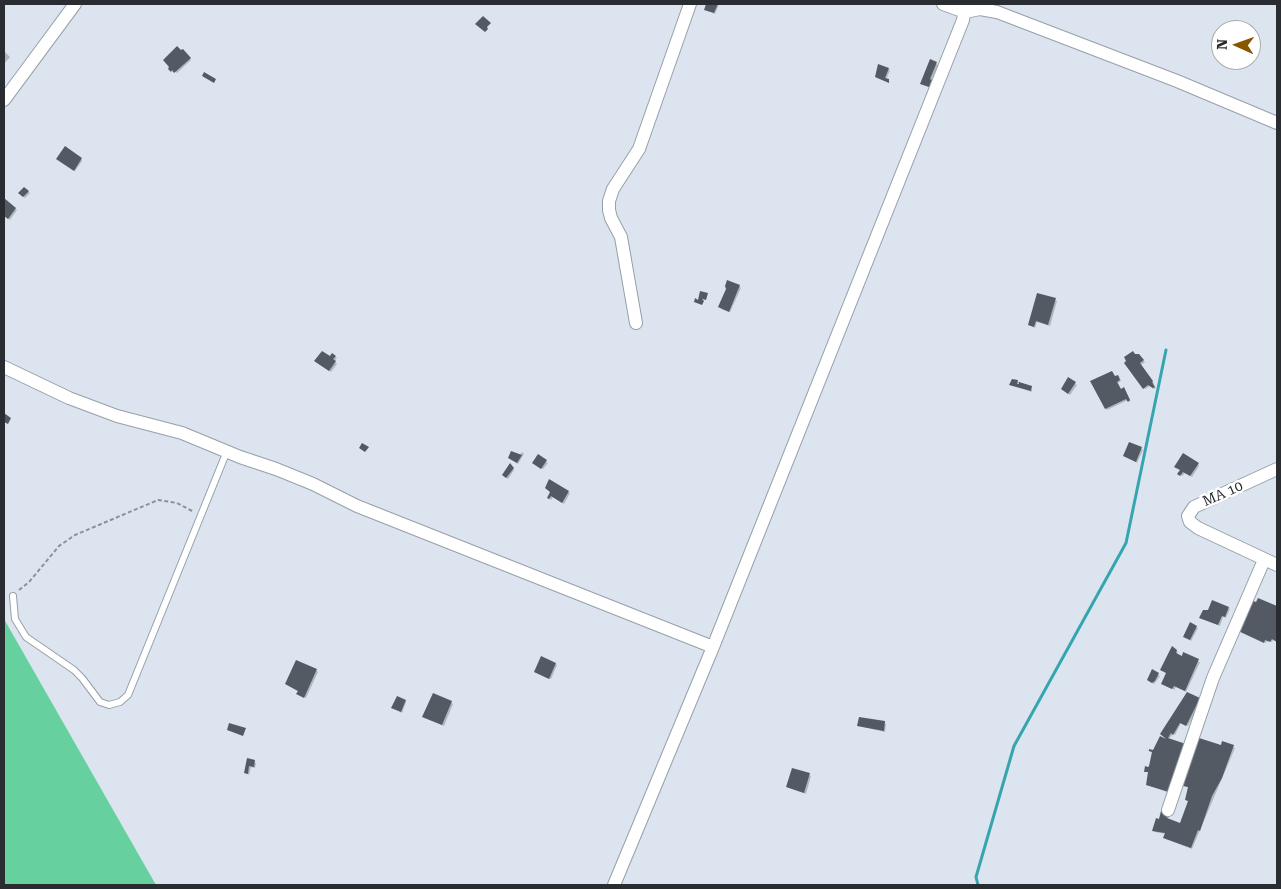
<!DOCTYPE html>
<html>
<head>
<meta charset="utf-8">
<style>
  body { margin:0 }
  #map { position:relative; width:1281px; height:889px; overflow:hidden; background:#dce5ef; font-family:"Roboto Serif",serif }
  canvas { display:block }
  .frame { position:absolute; inset:0; border:5px solid #292c30; pointer-events:none }
  .north { position:absolute; left:1211px; top:20px; width:50px; height:50px; box-sizing:border-box; background:#fff; border:1px solid #a9abac; border-radius:50%; rotate:272deg; font-size:14px; font-weight:700; line-height:20px; text-align:center; color:#292c30 }
  .north::after { content:''; display:block; margin:auto; width:18px; height:22px; background:#895600; clip-path:polygon(50% 0,100% 100%,50% 72%,0 100%) }
</style>
</head>
<body>
<div id="map">
<canvas width="1281" height="889"></canvas>
<div class="frame"></div>
<div class="north">N</div>
</div>
<script>
const g = document.querySelector('canvas').getContext('2d');
g.lineJoin = 'round';
function paint(path, color) { g.fillStyle = color; g.fill(path, 'evenodd'); }
const toPath = rows => new Path2D(rows.map(r => 'M' + r).join(''));
function stroke(path, color, width, dash) { g.strokeStyle = color; g.lineWidth = width; g.lineCap = dash ? 'butt' : 'round'; g.setLineDash(dash || []); g.stroke(path); }
function drawText(font, color, halo, rows, align = 'center') {
  g.font = font + ' "Roboto Serif",serif'; g.lineWidth = 5; g.setLineDash([]); g.textBaseline = 'middle'; g.strokeStyle = halo; g.fillStyle = color; for (const [text, x, y, turn = 0] of rows) {
    g.save(); g.translate(x, y); g.rotate((+turn || 0) * Math.PI / 180); g.textAlign = isNaN(turn) ? turn : align; if (halo) g.strokeText(text, 0, 0); g.fillText(text, 0, 0); g.restore();
  }
}
const green = toPath([
  [4,619,156,885,4,885]
]);
const shadow = toPath([
  [708,4,719,4,715,14,706,10],
  [183,50,191,60,177,73,174,71,173,72,170,69],
  [4,51,10,57,4,64],
  [931,61,938,65,931,81,933,83,931,88,922,84],
  [888,69,890,70,886,80,890,83,877,77],
  [81,159,82,161,75,171,59,161],
  [24,188,30,193,25,198,19,193],
  [4,200,17,210,10,220,4,216],
  [739,286,741,288,730,312,721,309,720,307],
  [1055,300,1057,301,1050,326,1037,322,1035,328,1031,326,1030,325],
  [332,354,337,358,334,361,337,364,331,372,317,363,330,358],
  [1135,355,1141,357,1145,362,1141,365,1154,383,1153,384,1156,388,1153,389,1150,386,1145,389,1144,388],
  [1119,376,1121,381,1118,383,1121,390,1124,389,1125,390,1131,402,1128,400,1107,410,1106,409,1115,378],
  [1069,379,1077,385,1070,395,1062,388],
  [1017,381,1031,387,1032,392,1011,385],
  [1141,448,1143,450,1137,463,1126,457],
  [522,452,524,454,518,464,509,458,519,456],
  [538,456,548,463,543,469,536,464],
  [1198,464,1199,466,1192,477,1185,473,1182,476,1179,474],
  [510,465,514,470,508,479,503,475],
  [550,480,570,493,564,504,553,497,551,500,548,498,551,492],
  [1259,599,1277,608,1277,642,1273,640,1272,642,1267,640,1266,643,1239,631],
  [1228,608,1230,609,1226,618,1223,617,1220,626,1201,618],
  [1196,627,1198,628,1191,641,1186,638],
  [1172,648,1178,652,1177,655,1200,662,1186,692,1176,687,1174,690,1164,685],
  [556,664,557,665,551,679,537,673],
  [316,670,318,672,306,698,299,695,299,692,286,684],
  [1152,671,1160,676,1154,684,1148,681],
  [1188,693,1201,700,1188,726,1181,723,1175,735,1173,734,1169,739,1164,735],
  [405,701,406,702,402,713,393,708],
  [451,702,453,704,444,726,425,718],
  [884,722,886,724,885,732,859,726],
  [1223,743,1235,748,1192,849,1166,839,1166,834,1155,832,1153,830,1162,813,1169,816,1168,820,1181,824,1189,802,1186,799,1189,788,1184,785,1222,747],
  [1147,750,1153,751,1170,793,1147,785,1149,773,1145,771,1149,768,1153,753],
  [248,760,256,763,255,768,251,767,249,775,245,773],
  [793,769,811,776,806,794,787,787]
]);
const stream = toPath([
  [978,885,976,877,1014,746,1126,543,1166,350]
]);
const building = toPath([
  [706,4,718,4,714,13,704,10],
  [483,16,491,23,487,27,488,29,485,32,475,24],
  [177,46,181,50,183,49,191,58,174,73,172,70,171,72,168,69,169,67,163,60],
  [930,59,937,62,930,79,932,80,929,87,920,84],
  [878,64,889,68,885,78,889,79,889,83,875,77],
  [204,72,216,79,214,83,202,76],
  [65,146,82,158,74,171,56,159],
  [24,187,29,191,23,197,18,193],
  [4,198,16,208,8,219,4,216],
  [727,280,740,285,729,312,718,307,726,289,725,286],
  [700,291,708,293,706,300,702,299,704,301,702,305,694,302,695,298,698,300],
  [1037,293,1056,298,1048,325,1036,321,1034,327,1028,325],
  [322,351,330,356,332,353,336,356,333,359,336,361,329,371,314,361],
  [1133,351,1135,354,1139,354,1144,360,1140,363,1153,381,1152,382,1155,387,1153,388,1148,385,1143,389,1124,363,1126,361,1124,357],
  [1112,371,1115,376,1118,375,1120,380,1117,382,1121,389,1124,387,1130,400,1128,402,1126,399,1105,409,1090,381],
  [1068,377,1076,382,1068,394,1061,389],
  [1012,379,1018,380,1017,384,1019,384,1019,382,1032,386,1031,391,1009,385],
  [4,413,11,418,8,424,4,422],
  [1129,442,1142,447,1136,462,1123,456],
  [362,443,369,447,365,452,359,448],
  [511,451,522,455,517,463,508,458],
  [1183,453,1199,463,1190,476,1183,472,1180,476,1177,474,1180,470,1174,467],
  [538,454,547,460,541,469,532,463],
  [510,463,514,468,506,478,502,475],
  [549,479,569,491,562,503,551,496,549,499,547,498,550,492,545,488],
  [1258,598,1277,606,1277,642,1272,639,1270,642,1265,640,1264,643,1236,630,1251,600,1256,602],
  [1212,600,1229,607,1225,617,1222,616,1218,625,1199,618,1203,610,1208,610],
  [1190,622,1197,626,1190,640,1183,637],
  [1172,646,1177,650,1176,653,1182,656,1183,652,1199,659,1185,691,1174,686,1172,689,1161,684,1166,673,1160,670],
  [541,656,556,663,549,679,534,672],
  [296,660,317,669,304,698,296,694,298,691,285,684],
  [1152,669,1159,673,1155,681,1152,683,1147,680],
  [1187,692,1200,698,1186,726,1180,723,1173,735,1171,733,1168,738,1186,744,1169,792,1146,785,1148,772,1144,772,1145,766,1148,767,1149,766,1152,752,1149,751,1149,749,1153,750,1160,736,1166,739,1160,734],
  [433,693,452,701,442,725,422,717],
  [397,696,406,700,401,712,391,708],
  [859,717,885,721,884,731,857,726],
  [229,723,246,728,243,736,227,730],
  [1199,738,1221,745,1222,741,1234,745,1222,778,1212,796,1200,831,1198,830,1191,848,1163,838,1165,833,1152,831,1156,818,1159,819,1161,811,1168,813,1167,818,1180,823,1188,801,1185,800,1188,787,1183,786],
  [247,758,255,760,254,767,249,766,248,774,244,773],
  [792,768,810,773,804,793,786,787]
]);
const path = toPath([
  [19,590,29,582,59,546,75,535,158,500,177,503,194,512]
]);
const service = toPath([
  [13,596,15,619,26,637,74,670,82,678,100,702,109,705,120,702,128,695,227,451]
]);
const minor = toPath([
  [943,4,965,12,980,9,997,12,1177,81,1277,123],
  [4,100,75,4],
  [636,323,621,237,611,218,609,210,609,201,613,189,639,149,690,4],
  [4,367,69,398,117,416,182,433,240,457,276,469,313,484,357,506,713,647],
  [1277,469,1194,507,1188,516,1190,522,1198,528,1277,565],
  [1168,810,1213,678,1264,560],
  [614,885,713,647,963,20,966,4]
]);
const streetNames = [
  ["MA 10",1223,494,-24]
];
paint(green, '#66d09e');
paint(shadow, '#0003');
stroke(stream, '#35a5b0', 3);
paint(building, '#535a63');
stroke(service, '#979fa8', 8);
stroke(minor, '#979fa8', 14);
stroke(path, '#8a9198', 2, [4, 2.5]);
stroke(service, '#fff', 6);
stroke(minor, '#fff', 12);
drawText('14px', '#292c30', '#fff', streetNames);
</script>
</body>
</html>
